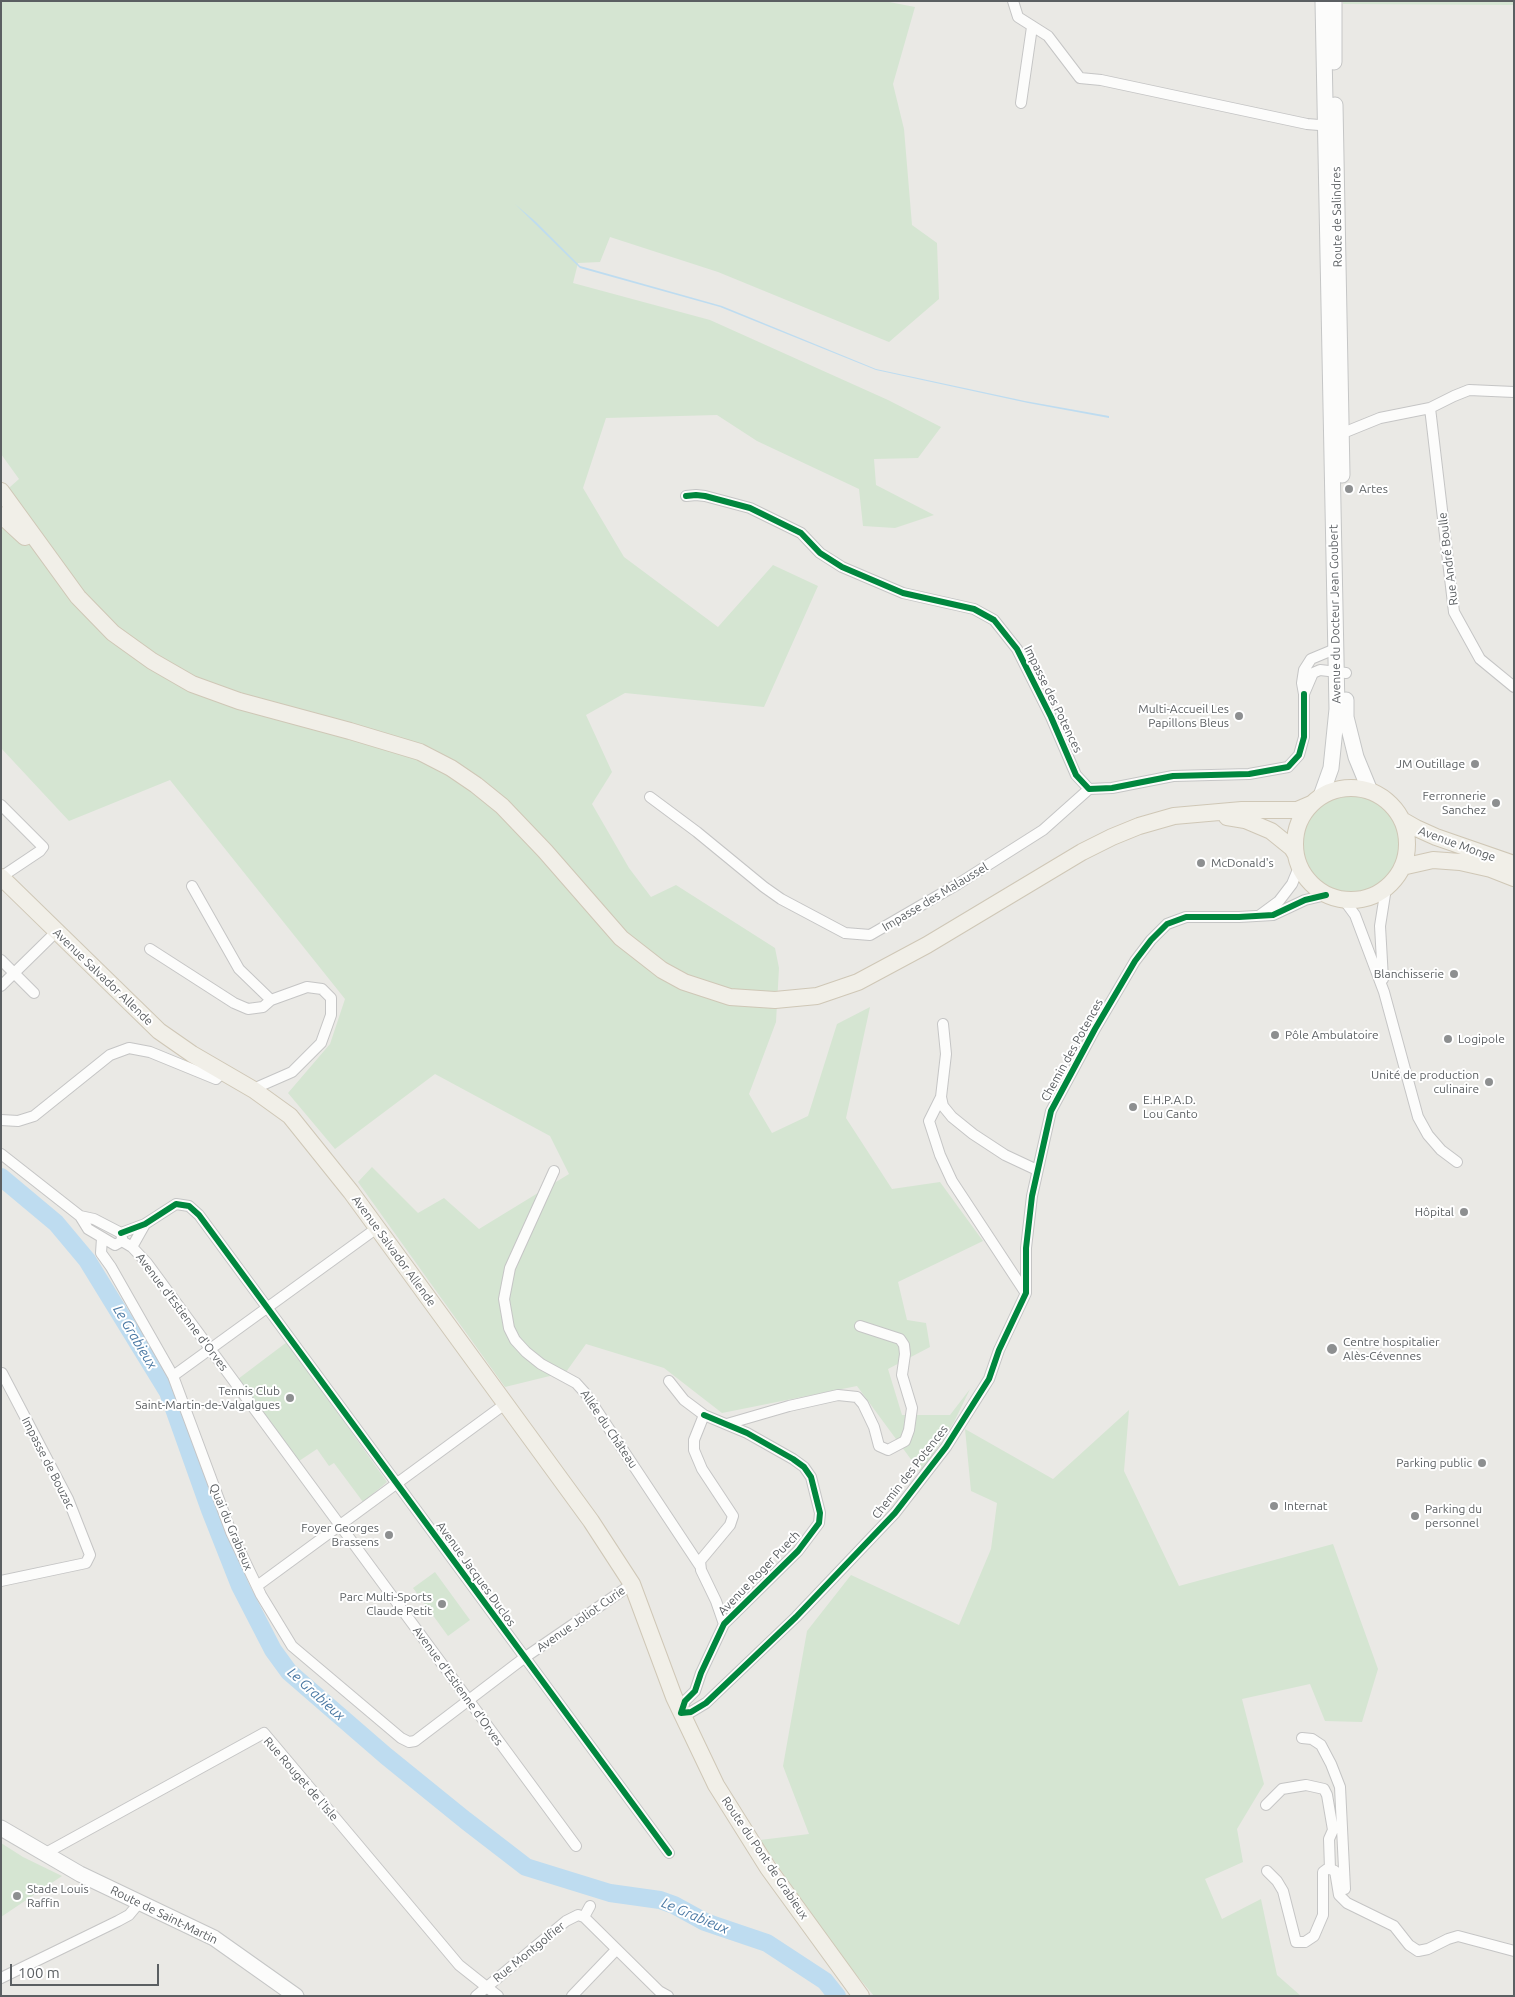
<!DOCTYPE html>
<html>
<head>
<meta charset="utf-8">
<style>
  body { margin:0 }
  #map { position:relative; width:1515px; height:1997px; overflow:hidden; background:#eae9e5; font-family:Ubuntu,sans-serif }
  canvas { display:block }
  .frame { position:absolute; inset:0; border:2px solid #5b5f62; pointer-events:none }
  .scale { position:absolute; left:10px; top:1964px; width:149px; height:22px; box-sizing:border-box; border:2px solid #5b5f62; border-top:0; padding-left:6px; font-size:15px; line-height:18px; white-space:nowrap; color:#5b5f62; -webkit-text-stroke:4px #fff; paint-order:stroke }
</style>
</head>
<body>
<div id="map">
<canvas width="1515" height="1997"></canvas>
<div class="frame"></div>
<div class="scale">100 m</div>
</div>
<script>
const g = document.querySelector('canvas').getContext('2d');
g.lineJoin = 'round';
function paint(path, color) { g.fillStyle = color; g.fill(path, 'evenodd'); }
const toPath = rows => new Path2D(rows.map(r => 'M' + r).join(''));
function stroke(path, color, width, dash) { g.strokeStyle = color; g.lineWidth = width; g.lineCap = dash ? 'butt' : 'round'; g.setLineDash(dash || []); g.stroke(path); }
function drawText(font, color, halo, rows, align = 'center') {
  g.font = font + ' Ubuntu,sans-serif'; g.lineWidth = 4; g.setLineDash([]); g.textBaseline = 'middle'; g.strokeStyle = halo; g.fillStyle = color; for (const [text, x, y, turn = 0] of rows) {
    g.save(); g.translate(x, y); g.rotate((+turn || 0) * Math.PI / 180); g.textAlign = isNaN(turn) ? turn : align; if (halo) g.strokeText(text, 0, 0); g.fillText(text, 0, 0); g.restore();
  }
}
const green = toPath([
  [1,1,884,1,915,7,893,84,904,129,912,225,937,243,939,299,889,342,718,272,610,237,600,262,578,263,573,283,710,320,888,400,941,427,918,458,874,459,876,485,934,515,895,528,863,526,859,489,757,441,717,415,606,418,583,488,624,557,718,627,773,565,818,586,764,707,625,693,586,715,612,772,592,804,629,868,651,897,676,885,775,948,779,968,776,1022,749,1094,772,1133,808,1116,837,1024,870,1007,846,1118,892,1189,940,1182,983,1241,898,1282,907,1320,926,1323,930,1347,888,1369,902,1415,950,1415,970,1389,954,1422,921,1473,857,1386,722,1413,664,1368,586,1344,566,1372,505,1387,358,1182,372,1167,418,1213,444,1198,479,1229,569,1174,550,1136,435,1074,335,1149,288,1093,330,1044,345,999,170,780,69,821,1,748,1,495,19,479,1,454],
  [1343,1,1514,1,1514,5,1343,4],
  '1302 845a49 49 0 1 1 98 0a49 49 0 1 1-98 0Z',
  [287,1342,387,1482,363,1502,334,1463,329,1466,317,1449,299,1461,238,1379],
  [1129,1410,1124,1471,1179,1586,1333,1544,1378,1669,1362,1722,1325,1721,1310,1684,1242,1699,1264,1784,1237,1829,1243,1862,1205,1879,1222,1919,1261,1899,1277,1975,1301,1996,874,1996,834,1948,760,1840,809,1834,783,1766,807,1631,851,1575,959,1625,991,1549,997,1503,971,1491,965,1429,1053,1479],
  [435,1572,470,1620,448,1636,413,1588],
  [1,1843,23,1857,62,1876,1,1917]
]);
const water = toPath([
  [515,204,536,222,580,266,722,306,876,369,1025,401,1109,416,1109,418,1028,403,876,370,720,307,580,268]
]);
const river = toPath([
  [1,1177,56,1223,87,1260,168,1392,210,1510,240,1586,273,1650,289,1672,386,1756,465,1820,526,1867,610,1893,660,1900,674,1905,705,1922,767,1943,825,1981,837,1996]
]);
const minor = toPath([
  [1013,1,1018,17,1048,36,1080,78,1101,80,1307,124,1331,126],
  [1021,103,1032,27],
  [1430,408,1454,612,1480,659,1514,687],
  [1338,435,1380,418,1430,408,1454,396,1469,390,1514,392],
  [686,496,696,495,705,496,750,508,801,533,820,553,842,567,903,593,974,609,994,620,1017,649,1051,717,1076,775,1089,789,1112,788,1173,776,1249,774,1288,767,1299,755,1304,737,1304,694],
  [1335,649,1311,659,1304,670,1302,683,1304,694,1313,673,1320,670,1346,673],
  [650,797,697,832,764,887,781,899,845,933,870,935,958,884,1043,830,1089,789],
  [1,805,43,847,40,851,1,877],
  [192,886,239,969,271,1000],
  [1344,900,1355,915,1384,992,1418,1117,1428,1135,1441,1150,1457,1162],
  [1260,915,1279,901,1292,884,1299,867],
  [150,949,234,1003,248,1009,263,1007,271,1000,307,987,322,989,331,998,331,1015,321,1043,292,1072,260,1086,254,1090],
  [1,960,34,993],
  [1383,979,1380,926,1386,888],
  [1,986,56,932],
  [943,1024,946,1054,941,1097,929,1121,940,1155,952,1181,1025,1292],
  [941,1097,943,1106,952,1117,973,1134,1005,1155,1037,1170],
  [1,1120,18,1121,34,1116,110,1055,129,1048,150,1052,216,1079,223,1072],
  [1,1154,80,1216,88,1229,115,1245,122,1241],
  [554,1171,510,1268,504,1299,509,1328,515,1340,526,1352,541,1364,576,1383,586,1394,700,1566],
  [80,1216,94,1219,121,1233,122,1238],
  [121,1233,145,1224,176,1204,189,1206,199,1215,669,1853],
  [102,1238,101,1253,111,1267,173,1376,231,1532,261,1595,292,1646,401,1738,409,1742,415,1741,524,1658,632,1584],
  [122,1241,132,1247,147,1263,576,1846],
  [132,1247,145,1224],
  [173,1376,377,1228],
  [669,1381,684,1400,704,1415,694,1440,694,1450,702,1469,733,1516,730,1525,700,1561,701,1570,716,1601,724,1624],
  [704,1415,747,1433,793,1459,804,1467,811,1477,820,1513,819,1523,798,1551,724,1624,701,1673,695,1691,685,1701,681,1713,691,1712,706,1703,796,1617,895,1513,946,1447,989,1379,999,1350,1026,1293,1026,1248,1032,1196,1051,1111,1095,1029,1135,961,1151,940,1167,924,1186,917,1239,917,1273,915,1305,900,1326,895],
  [727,1424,789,1406,838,1395,857,1397,863,1404,874,1427,879,1446,888,1450,905,1441,909,1430,912,1408,902,1375,905,1354,904,1345,900,1339,860,1326],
  [1,1581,86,1563,90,1555,68,1499,2,1373],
  [257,1586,505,1404],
  [1302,1738,1312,1739,1321,1745,1331,1764,1340,1787,1345,1889],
  [1266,1805,1282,1789,1306,1785,1324,1789,1327,1795,1333,1830,1329,1839,1330,1869],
  [44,1854,264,1733,459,1965,498,1996],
  [1267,1871,1277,1881,1283,1891,1296,1942,1305,1942,1314,1936,1323,1915,1323,1872,1327,1869,1330,1869,1335,1871,1339,1895,1347,1903,1394,1926,1409,1945,1418,1951,1428,1949,1448,1939,1458,1936,1514,1951],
  [584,1917,590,1906],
  [1,1978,118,1921,129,1915,139,1903],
  [476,1996,566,1921,578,1915,584,1917,659,1991,668,1996],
  [572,1996,616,1950]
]);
const secondary = toPath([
  [1334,62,1334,1],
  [1335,105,1342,475],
  [1346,700,1346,717,1356,757,1370,791],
  [1321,796,1331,768,1337,709,1323,1],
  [1,1828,80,1874,214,1938,296,1996]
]);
const primary = toPath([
  [1,491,78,597,113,633,152,661,192,684,239,701,350,731,420,752,451,768,476,785,502,806,545,851,621,938,662,970,684,982,730,997,775,1000,817,996,858,982,927,945,1082,852,1112,837,1139,826,1174,816,1242,810,1297,810,1311,804],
  [1,515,25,537],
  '1295 844a56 56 0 1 1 112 0a56 56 0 1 1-112 0Z',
  [1227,817,1245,820,1271,831,1292,848,1295,853],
  [1402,820,1416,828,1436,837,1514,864],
  [1402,867,1433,860,1460,862,1491,869,1514,878],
  [1,877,159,1031,192,1054,254,1090,290,1116,351,1192,591,1521,632,1584,674,1697,716,1785,768,1868,861,1996]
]);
const cycleway = toPath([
  [686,496,696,495,705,496,750,508,801,533,820,553,842,567,903,593,974,609,994,620,1017,649,1051,717,1076,775,1089,789,1112,788,1173,776,1249,774,1288,767,1299,755,1304,737,1304,694],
  [121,1233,145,1224,176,1204,189,1206,199,1215,669,1853],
  [704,1415,747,1433,793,1459,804,1467,811,1477,820,1513,819,1523,798,1551,724,1624,701,1673,695,1691,685,1701,681,1713,691,1712,706,1703,796,1617,895,1513,946,1447,989,1379,999,1350,1026,1293,1026,1248,1032,1196,1051,1111,1095,1029,1135,961,1151,940,1167,924,1186,917,1239,917,1273,915,1305,900,1326,895]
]);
const markers = [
  [1349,489,5,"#8d8f90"],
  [1239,716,5,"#8d8f90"],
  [1475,764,5,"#8d8f90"],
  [1496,803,5,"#8d8f90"],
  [1201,863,5,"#8d8f90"],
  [1454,974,5,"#8d8f90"],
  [1275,1035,5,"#8d8f90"],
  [1448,1039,5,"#8d8f90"],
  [1489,1082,5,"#8d8f90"],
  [1133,1107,5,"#8d8f90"],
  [1464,1212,5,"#8d8f90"],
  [1332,1349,6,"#8d8f90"],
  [290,1398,5,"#8d8f90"],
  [1482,1463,5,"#8d8f90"],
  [1274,1506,5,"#8d8f90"],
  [1415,1516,5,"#8d8f90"],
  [389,1535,5,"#8d8f90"],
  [442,1604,5,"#8d8f90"],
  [17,1896,5,"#8d8f90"]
];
const streetNames = [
  ["Route de Salindres",1337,217,-91],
  ["Rue André Boulle",1448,559,-97],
  ["Avenue du Docteur Jean Goubert",1335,614,-91],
  ["Impasse des Potences",1053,699,64],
  ["Avenue Monge",1457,844,20],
  ["Impasse des Malaussel",935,897,-31],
  ["Avenue Salvador Allende",103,977,44],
  ["Chemin des Potences",1072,1050,-61],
  ["Avenue Salvador Allende",394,1251,54],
  ["Avenue d'Estienne d'Orves",182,1312,53],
  ["Allée du Château",609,1429,56],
  ["Impasse de Bouzac",48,1463,63],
  ["Chemin des Potences",910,1472,-52],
  ["Quai du Grabieux",231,1527,67],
  ["Avenue Roger Puech",759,1573,-46],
  ["Avenue Jacques Duclos",476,1574,54],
  ["Avenue Joliot Curie",581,1619,-35],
  ["Avenue d'Estienne d'Orves",458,1686,54],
  ["Rue Rouget de l'Isle",301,1779,49],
  ["Route du Pont de Grabieux",765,1858,56],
  ["Route de Saint-Martin",164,1915,26],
  ["Rue Montgolfier",529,1952,-39]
];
const poiNames = [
  ["Artes",1359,489,"left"],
  ["Multi-Accueil Les",1229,709],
  ["Papillons Bleus",1229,723],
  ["JM Outillage",1465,764],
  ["Ferronnerie",1486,796],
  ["Sanchez",1486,810],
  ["McDonald's",1211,863,"left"],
  ["Blanchisserie",1444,974],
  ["Pôle Ambulatoire",1285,1035,"left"],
  ["Logipole",1458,1039,"left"],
  ["Unité de production",1479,1075],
  ["culinaire",1479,1089],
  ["E.H.P.A.D.",1143,1100,"left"],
  ["Lou Canto",1143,1114,"left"],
  ["Hôpital",1454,1212],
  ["Centre hospitalier",1343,1342,"left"],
  ["Alès-Cévennes",1343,1356,"left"],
  ["Tennis Club",280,1391],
  ["Saint-Martin-de-Valgalgues",280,1405],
  ["Parking public",1472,1463],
  ["Internat",1284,1506,"left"],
  ["Parking du",1425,1509,"left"],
  ["personnel",1425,1523,"left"],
  ["Foyer Georges",379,1528],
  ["Brassens",379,1542],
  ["Parc Multi-Sports",432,1597],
  ["Claude Petit",432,1611],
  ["Stade Louis",27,1889,"left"],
  ["Raffin",27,1903,"left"]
];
const waterNames = [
  ["Le Grabieux",135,1337,59],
  ["Le Grabieux",316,1694,42],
  ["Le Grabieux",695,1916,23]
];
paint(green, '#d5e5d2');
paint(water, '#bedcf0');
stroke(river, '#bedcf0', 18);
stroke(minor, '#c5c5c5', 12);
stroke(secondary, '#c5c6c6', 17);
stroke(primary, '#cfc7b6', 18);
stroke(minor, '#fcfcfb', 10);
stroke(secondary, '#fcfcfb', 15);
stroke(primary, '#f1efe8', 16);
stroke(cycleway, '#00873e', 6);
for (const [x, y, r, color] of markers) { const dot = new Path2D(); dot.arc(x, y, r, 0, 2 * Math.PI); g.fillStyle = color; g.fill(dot); stroke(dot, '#fff', 2); }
drawText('12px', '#5b5f62', '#fff', streetNames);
drawText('12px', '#5b5f62', '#fff', poiNames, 'right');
drawText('italic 14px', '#4b79a4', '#fff', waterNames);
</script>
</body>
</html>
